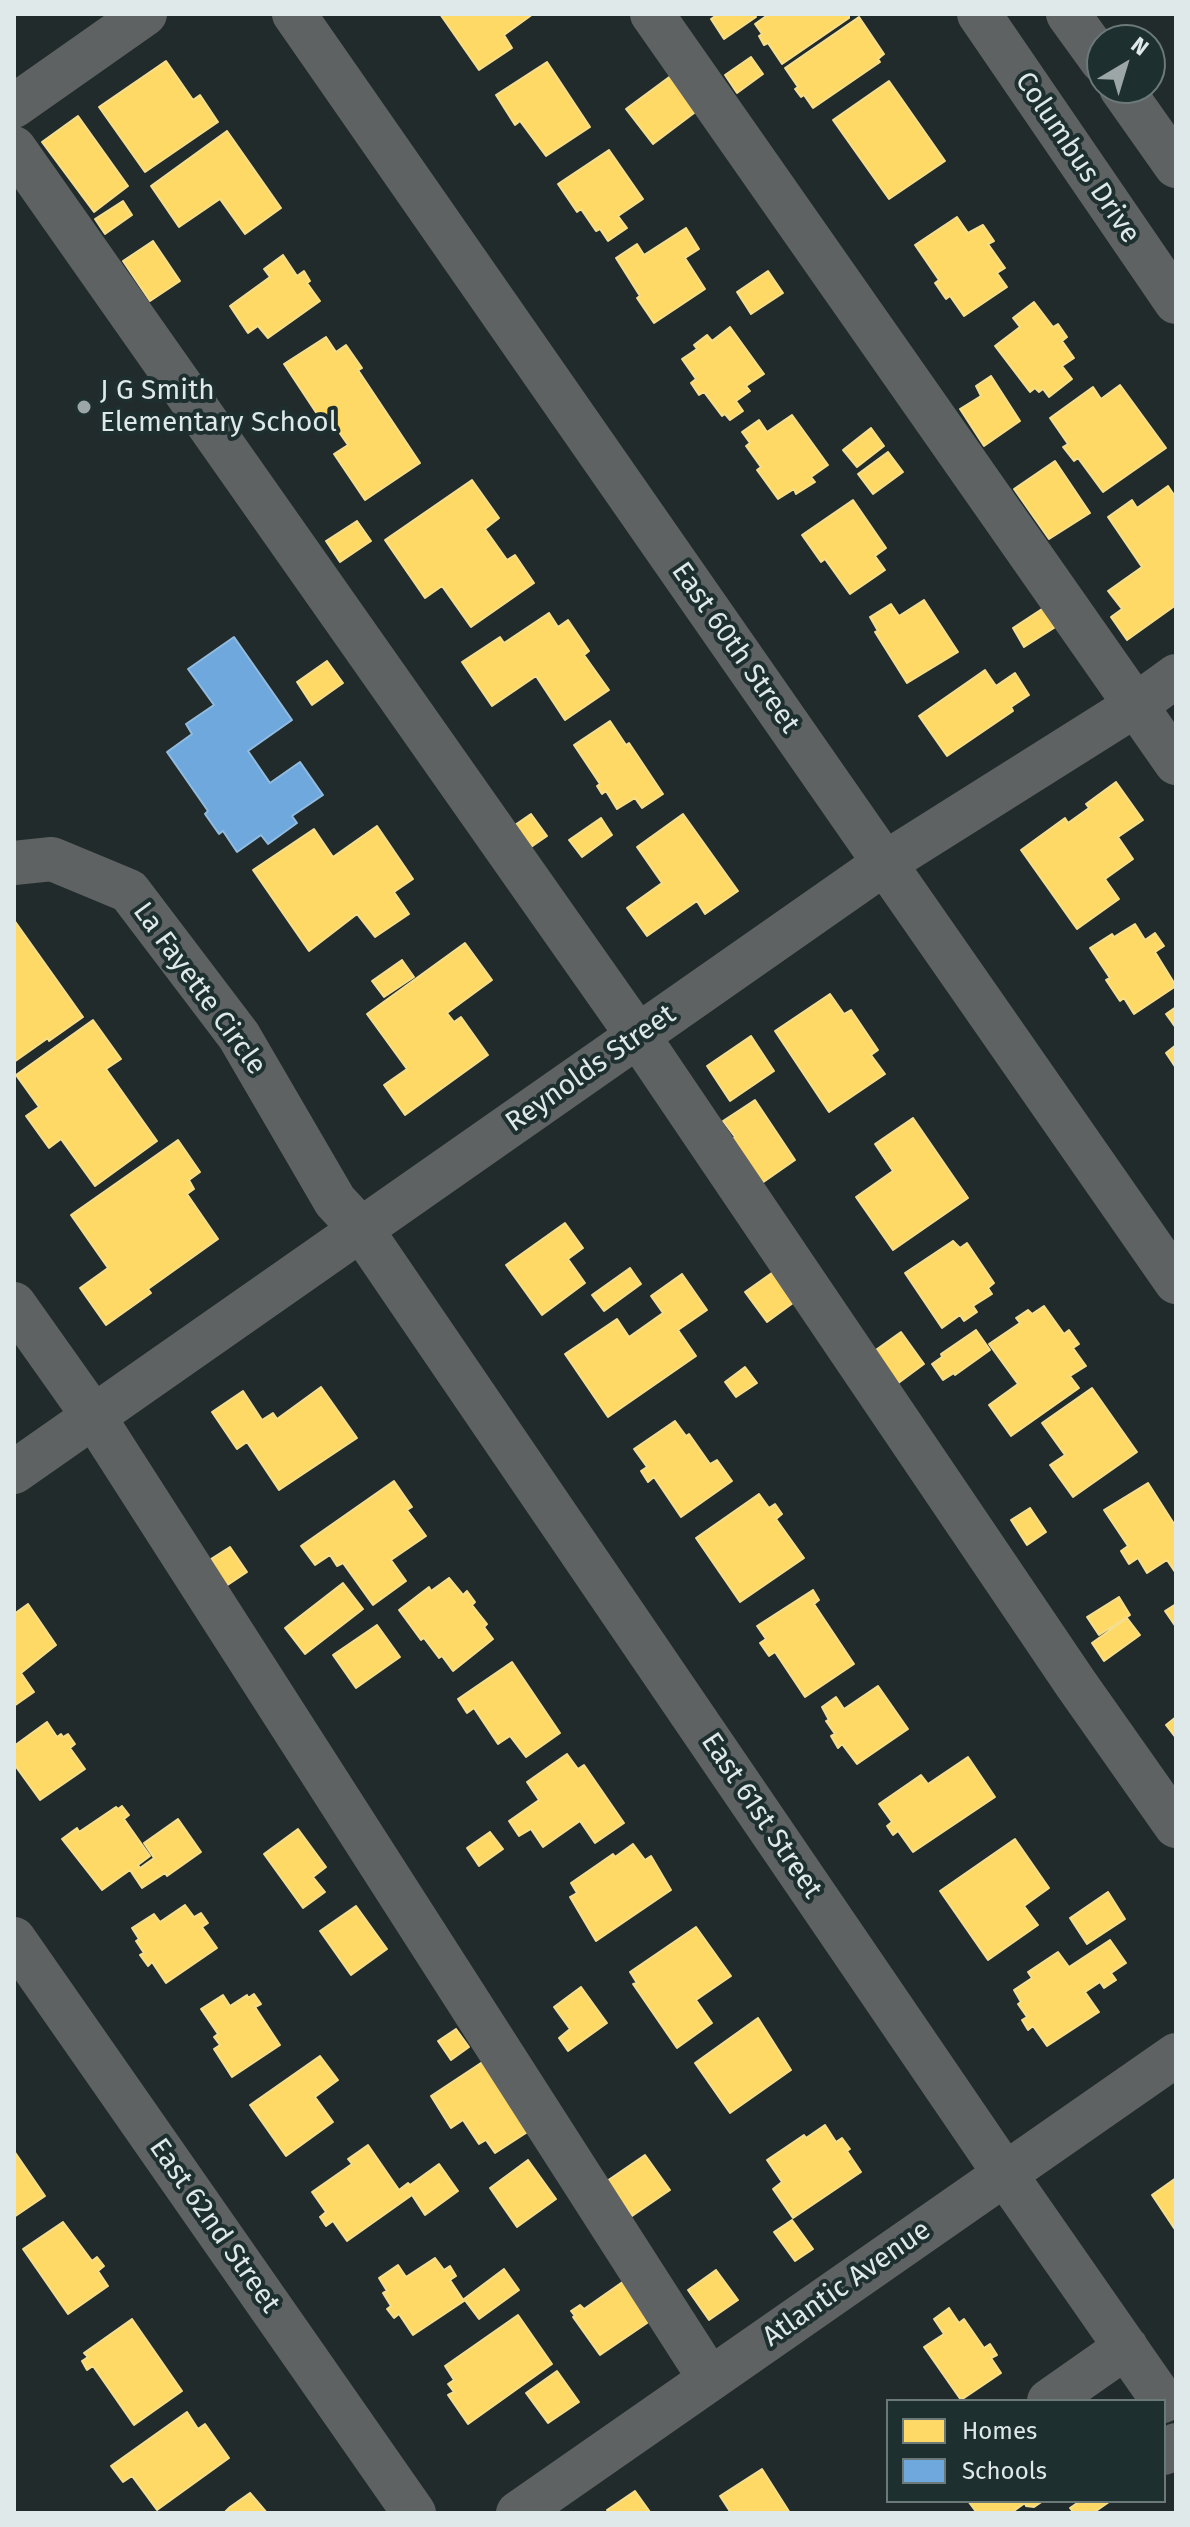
<!DOCTYPE html>
<html>
<head>
<meta charset="utf-8">
<style>
  body { margin:0 }
  #map { position:relative; width:1190px; height:2527px; overflow:hidden; background:#222b2b; font-family:"Fira Sans",sans-serif }
  canvas { display:block }
  .frame { position:absolute; inset:0; border:16px solid #dfe9e9; pointer-events:none }
  .legend { position:absolute; left:886px; top:2399px; width:280px; height:104px; box-sizing:border-box; background:#1e2f2f; border:2px solid #6b7979; margin:0; padding:10px 14px; list-style:none; font-size:24px; color:#dfe9e9 }
  .legend li { display:flex; align-items:center; gap:16px; height:40px }
  .legend b { width:40px; border:2px solid #6b7979 }
  .north { position:absolute; left:1086px; top:24px; width:80px; height:80px; box-sizing:border-box; background:#1e2f2f; border:2px solid #6b7979; border-radius:50%; rotate:38deg; font-size:22px; font-weight:700; line-height:32px; text-align:center; color:#dfe9e9 }
  .north::after { content:''; display:block; margin:auto; width:28px; height:36px; background:#9da6a6; clip-path:polygon(50% 0,100% 100%,50% 72%,0 100%) }
</style>
</head>
<body>
<div id="map">
<canvas width="1190" height="2527"></canvas>
<div class="frame"></div>
<ul class="legend">
<li><b style="height:22px;background:#ffd966"></b>Homes</li>
<li><b style="height:22px;background:#6fa8dc"></b>Schools</li>
</ul>
<div class="north">N</div>
</div>
<script>
const g = document.querySelector('canvas').getContext('2d');
g.lineJoin = 'round';
function paint(path, color) { g.fillStyle = color; g.fill(path, 'evenodd'); }
const toPath = rows => new Path2D(rows.map(r => 'M' + r).join(''));
function stroke(path, color, width, dash) { g.strokeStyle = color; g.lineWidth = width; g.lineCap = dash ? 'butt' : 'round'; g.setLineDash(dash || []); g.stroke(path); }
function drawText(font, color, halo, rows, align = 'center') {
  g.font = font + ' "Fira Sans",sans-serif'; g.lineWidth = 8; g.setLineDash([]); g.textBaseline = 'middle'; g.strokeStyle = halo; g.fillStyle = color; for (const [text, x, y, turn = 0] of rows) {
    g.save(); g.translate(x, y); g.rotate((+turn || 0) * Math.PI / 180); g.textAlign = isNaN(turn) ? turn : align; if (halo) g.strokeText(text, 0, 0); g.fillText(text, 0, 0); g.restore();
  }
}
const homes = toPath([
  [440,14,533,14,504,35,512,48,479,70,440,14],
  [718,14,753,14,756,17,724,39,711,19,718,14],
  [769,14,849,14,849,18,782,64,768,43,764,45,759,36,762,34,755,24,769,14],
  [859,17,884,54,878,59,880,62,813,108,804,95,801,97,795,89,798,87,785,68,859,17],
  [751,57,763,74,737,93,725,75,751,57],
  [166,61,193,100,200,95,218,122,145,172,99,107,166,61],
  [547,62,590,127,546,156,520,121,515,125,496,95,547,62],
  [672,75,698,110,653,144,626,109,672,75],
  [889,81,945,161,889,199,833,120,889,81],
  [78,116,128,186,94,212,42,142,78,116],
  [227,131,281,208,245,234,220,199,179,227,151,186,227,131],
  [609,150,643,199,618,216,627,228,608,241,600,229,596,231,581,209,577,212,558,184,609,150],
  [123,201,132,215,105,234,95,219,123,201],
  [957,217,968,233,983,225,994,241,988,244,1005,268,997,273,1007,287,964,316,950,296,946,299,935,283,939,280,915,245,957,217],
  [686,228,699,249,685,258,705,289,654,323,637,298,640,296,616,258,637,244,644,255,686,228],
  [153,241,180,281,150,301,123,261,153,241],
  [283,255,297,276,304,271,310,281,307,283,320,301,268,338,258,326,248,333,230,306,270,277,264,269,283,255],
  [768,271,783,293,751,314,737,292,768,271],
  [1034,302,1053,327,1058,324,1067,337,1062,341,1074,358,1062,366,1072,379,1049,397,1043,389,1039,392,1035,388,1030,392,995,346,1020,327,1013,318,1034,302],
  [730,327,764,374,746,386,750,391,736,401,743,411,730,420,725,414,722,416,704,392,699,395,691,383,696,379,682,359,697,349,694,345,707,335,712,341,730,327],
  [326,337,336,352,346,345,362,368,358,370,420,463,365,500,334,454,348,445,332,422,325,426,284,364,326,337],
  [991,376,1020,421,984,446,960,409,981,396,976,386,991,376],
  [1120,385,1166,448,1103,492,1078,458,1074,461,1063,447,1068,444,1050,418,1093,387,1101,399,1120,385],
  [792,415,828,465,811,477,815,482,796,494,794,489,778,499,757,470,761,467,746,446,750,443,742,432,759,420,767,432,792,415],
  [871,428,884,446,857,467,843,450,871,428],
  [888,452,903,472,873,494,858,474,888,452],
  [1055,461,1090,513,1049,539,1014,489,1055,461],
  [472,480,499,518,485,529,507,560,515,555,534,583,471,627,442,586,425,598,385,540,472,480],
  [1168,486,1176,498,1176,605,1127,640,1111,617,1122,609,1108,591,1142,567,1108,517,1132,500,1137,508,1168,486],
  [853,500,886,548,875,556,885,570,850,594,825,559,821,562,802,535,853,500],
  [357,521,371,541,340,562,326,541,357,521],
  [924,600,958,652,907,683,875,632,878,631,870,617,891,604,899,616,924,600],
  [1045,607,1057,626,1024,647,1013,628,1045,607],
  [549,613,558,627,568,620,589,651,584,655,609,690,565,720,536,676,492,706,462,662,500,637,504,643,549,613],
  [327,661,343,683,312,705,297,682,327,661],
  [985,670,996,686,1015,673,1029,695,1011,707,1013,711,947,756,919,716,985,670],
  [610,721,626,745,629,743,663,794,642,808,635,798,617,809,606,791,602,794,597,786,600,784,574,745,610,721],
  [1116,782,1143,820,1118,837,1133,859,1105,879,1119,899,1077,929,1021,850,1065,818,1068,823,1089,808,1086,804,1116,782],
  [531,814,547,836,531,847,515,825,531,814],
  [683,814,738,891,705,914,697,901,647,936,627,908,662,883,637,847,683,814],
  [601,818,612,835,582,857,569,840,601,818],
  [377,826,413,879,394,892,409,914,375,937,357,914,309,951,253,870,314,829,333,857,377,826],
  [14,920,83,1017,49,1041,48,1038,14,1062,14,920],
  [1135,924,1145,940,1155,933,1164,946,1155,952,1176,986,1134,1014,1124,998,1120,1001,1106,980,1110,978,1090,948,1112,934,1114,937,1135,924],
  [465,943,492,980,447,1013,454,1022,461,1017,488,1055,405,1115,384,1085,407,1069,367,1014,465,943],
  [402,960,414,977,384,997,372,981,402,960],
  [830,994,844,1014,851,1010,878,1050,871,1055,885,1074,829,1112,775,1031,830,994],
  [1176,1007,1176,1028,1166,1014,1176,1007],
  [93,1020,121,1059,106,1069,157,1141,95,1186,61,1139,49,1148,26,1116,39,1107,16,1075,93,1020],
  [751,1036,774,1071,730,1101,707,1066,751,1036],
  [1176,1045,1176,1068,1166,1053,1176,1045],
  [755,1100,795,1160,762,1183,732,1140,735,1137,723,1121,755,1100],
  [913,1118,968,1198,893,1250,856,1197,893,1171,875,1144,913,1118],
  [178,1140,200,1172,189,1180,194,1189,187,1194,218,1239,148,1289,151,1293,106,1325,80,1288,108,1268,71,1215,178,1140],
  [565,1223,583,1248,568,1259,585,1283,542,1315,506,1265,565,1223],
  [953,1241,960,1248,967,1243,994,1283,988,1288,992,1294,973,1306,977,1312,964,1321,960,1315,942,1328,905,1273,953,1241],
  [630,1268,641,1284,604,1311,592,1295,630,1268],
  [776,1270,797,1300,767,1322,745,1292,776,1270],
  [682,1274,707,1310,678,1330,696,1356,608,1417,565,1354,617,1319,629,1337,663,1313,651,1296,682,1274],
  [1044,1306,1064,1334,1069,1330,1079,1344,1073,1348,1086,1366,1070,1376,1079,1388,1011,1436,989,1405,1018,1384,989,1344,1020,1323,1016,1318,1028,1310,1032,1314,1044,1306],
  [976,1330,990,1350,955,1375,954,1373,943,1380,932,1364,942,1357,941,1354,976,1330],
  [901,1332,924,1364,897,1384,873,1352,901,1332],
  [745,1367,757,1383,736,1397,725,1382,745,1367],
  [321,1387,357,1438,279,1490,247,1442,237,1449,212,1412,243,1391,262,1420,273,1413,277,1419,321,1387],
  [1092,1388,1137,1452,1073,1497,1050,1465,1065,1455,1042,1423,1092,1388],
  [675,1421,686,1436,689,1434,710,1464,717,1460,732,1481,681,1517,654,1477,648,1482,641,1471,647,1467,634,1449,675,1421],
  [394,1481,412,1507,407,1510,426,1536,391,1560,406,1581,373,1605,343,1563,337,1566,330,1555,315,1565,301,1546,394,1481],
  [1148,1483,1176,1527,1175,1572,1167,1560,1147,1573,1138,1558,1129,1564,1121,1551,1128,1546,1104,1510,1148,1483],
  [759,1494,769,1508,775,1504,782,1514,776,1519,804,1558,740,1602,696,1538,759,1494],
  [1030,1508,1046,1532,1027,1545,1011,1520,1030,1508],
  [230,1547,247,1572,214,1594,200,1574,215,1565,211,1559,230,1547],
  [449,1578,463,1595,467,1591,475,1602,472,1605,487,1624,484,1627,493,1639,453,1671,442,1656,439,1658,424,1638,421,1640,399,1610,429,1587,431,1591,449,1578],
  [343,1583,363,1609,305,1654,285,1628,343,1583],
  [813,1590,819,1600,814,1604,854,1664,805,1697,775,1652,769,1656,760,1643,766,1639,757,1626,813,1590],
  [1119,1597,1130,1615,1099,1635,1087,1617,1119,1597],
  [28,1604,56,1645,21,1673,34,1692,14,1706,14,1614,28,1604],
  [1176,1604,1176,1627,1165,1611,1176,1604],
  [1127,1618,1140,1635,1104,1661,1092,1643,1127,1618],
  [377,1625,400,1657,356,1688,333,1655,377,1625],
  [512,1662,560,1733,526,1757,510,1736,498,1744,474,1708,467,1713,458,1699,512,1662],
  [878,1686,908,1729,857,1764,842,1744,838,1748,831,1736,835,1734,826,1721,829,1720,822,1707,836,1697,844,1709,878,1686],
  [1176,1717,1176,1738,1166,1725,1176,1717],
  [47,1722,57,1737,61,1734,63,1737,68,1734,75,1744,70,1748,85,1769,40,1800,14,1764,14,1746,47,1722],
  [567,1754,578,1769,584,1765,624,1823,595,1843,580,1821,543,1847,531,1829,519,1836,509,1821,539,1800,527,1782,567,1754],
  [968,1757,995,1797,913,1852,898,1831,893,1835,887,1826,892,1822,879,1804,921,1775,928,1784,968,1757],
  [122,1806,129,1815,124,1819,150,1856,138,1865,140,1868,154,1858,144,1843,178,1819,201,1852,167,1876,165,1873,142,1888,130,1870,102,1890,62,1839,77,1828,79,1832,116,1807,118,1809,122,1806],
  [298,1829,326,1867,313,1877,325,1892,303,1908,264,1854,298,1829],
  [490,1832,503,1849,479,1866,467,1848,490,1832],
  [1015,1839,1049,1888,1024,1906,1038,1925,988,1960,940,1891,1015,1839],
  [633,1844,645,1860,651,1856,671,1890,596,1941,570,1897,577,1893,571,1883,613,1854,615,1857,633,1844],
  [1108,1892,1125,1919,1087,1944,1070,1918,1108,1892],
  [185,1905,194,1917,201,1913,208,1923,202,1927,217,1948,166,1983,152,1962,148,1966,140,1955,144,1953,136,1941,139,1939,132,1928,154,1914,160,1922,185,1905],
  [356,1906,387,1949,351,1975,320,1931,356,1906],
  [696,1927,731,1976,696,2000,712,2023,677,2048,633,1984,637,1983,630,1972,696,1927],
  [1110,1940,1126,1963,1111,1973,1116,1980,1104,1988,1100,1982,1085,1992,1099,2012,1047,2046,1033,2026,1028,2030,1022,2020,1027,2017,1018,2004,1021,2002,1014,1990,1032,1978,1028,1972,1058,1952,1069,1967,1110,1940],
  [581,1987,607,2023,568,2051,559,2038,570,2029,554,2007,581,1987],
  [254,1994,261,2004,255,2007,280,2045,232,2077,214,2049,220,2045,214,2037,218,2034,201,2009,223,1995,230,2006,247,1995,248,1998,254,1994],
  [758,2018,791,2070,730,2113,695,2063,758,2018],
  [456,2029,469,2047,451,2060,438,2041,456,2029],
  [320,2056,338,2080,315,2097,333,2122,286,2156,250,2105,320,2056],
  [484,2061,529,2131,495,2153,486,2140,479,2144,463,2120,451,2128,431,2096,484,2061],
  [825,2125,836,2142,842,2138,850,2149,847,2151,861,2172,793,2218,773,2189,782,2182,767,2160,804,2135,806,2138,825,2125],
  [368,2145,399,2190,408,2183,410,2185,439,2164,458,2191,425,2215,412,2195,347,2241,333,2221,326,2226,320,2217,326,2212,312,2192,352,2164,348,2159,368,2145],
  [14,2151,45,2196,14,2217,14,2151],
  [645,2155,670,2190,632,2216,607,2181,645,2155],
  [528,2160,556,2199,517,2227,490,2188,528,2160],
  [1176,2178,1176,2231,1152,2195,1176,2178],
  [792,2220,813,2249,795,2261,774,2232,792,2220],
  [63,2222,92,2261,97,2257,104,2266,98,2271,108,2286,68,2314,23,2249,63,2222],
  [435,2258,444,2270,450,2266,456,2276,450,2280,464,2301,413,2335,399,2314,394,2318,387,2309,391,2306,383,2293,387,2291,379,2278,398,2265,406,2277,435,2258],
  [504,2269,519,2290,479,2319,464,2299,504,2269],
  [716,2270,738,2300,709,2320,688,2290,716,2270],
  [624,2281,650,2321,600,2355,573,2317,575,2316,571,2311,580,2305,584,2309,624,2281],
  [949,2308,959,2323,964,2319,984,2348,990,2344,997,2355,991,2358,1001,2373,961,2400,924,2347,944,2334,934,2319,949,2308],
  [518,2315,552,2364,468,2424,448,2395,454,2392,448,2384,454,2380,445,2366,518,2315],
  [132,2319,182,2391,134,2425,93,2366,87,2370,82,2361,88,2357,84,2353,132,2319],
  [557,2371,579,2402,548,2423,526,2393,557,2371],
  [187,2412,198,2429,205,2424,229,2458,157,2510,132,2476,123,2482,111,2466,187,2412],
  [762,2469,790,2513,731,2513,720,2496,762,2469],
  [635,2491,650,2512,609,2513,607,2510,635,2491],
  [250,2493,267,2513,224,2513,230,2507,250,2493],
  [968,2501,1043,2501,1034,2507,1026,2506,1025,2503,1011,2513,977,2513,968,2501],
  [1080,2501,1109,2501,1109,2502,1093,2513,1074,2513,1070,2508,1080,2501]
]);
const schools = toPath([
  [234,637,292,720,248,751,270,783,300,762,323,795,292,816,297,823,268,844,261,835,237,852,223,831,219,834,205,814,208,811,167,752,192,734,186,724,214,705,188,669,234,637]
]);
const minor = toPath([
  [294,14,1176,1282],
  [652,14,1176,763],
  [979,14,1176,302],
  [1068,14,1102,61],
  [1121,88,1176,166],
  [14,106,145,14],
  [14,148,638,1036,1076,1684,1176,1826],
  [14,863,52,859,129,891,239,1036,335,1201,361,1229,1005,2174,1163,2401],
  [14,1304,94,1417,710,2379],
  [14,1472,885,863,1136,705,1176,676],
  [14,1939,414,2513],
  [1049,2401,1126,2347],
  [1164,2453,1176,2445],
  [518,2513,1176,2055]
]);
const markers = [
  [84,407,8,"#9da6a6"]
];
const streetNames = [
  ["Columbus Drive",1077,158,56],
  ["East 60th Street",735,648,55],
  ["La Fayette Circle",199,989,54],
  ["Reynolds Street",591,1069,-35],
  ["East 61st Street",761,1816,56],
  ["East 62nd Street",214,2226,55],
  ["Atlantic Avenue",847,2284,-35]
];
const poiNames = [
  ["J G Smith",100,391],
  ["Elementary School",100,423]
];
paint(homes, '#ffd966');
stroke(homes, '#f5de8d', 2);
paint(schools, '#6fa8dc');
stroke(schools, '#91bce0', 2);
stroke(minor, '#5e6262', 44);
for (const [x, y, r, color] of markers) { const dot = new Path2D(); dot.arc(x, y, r, 0, 2 * Math.PI); g.fillStyle = color; g.fill(dot); stroke(dot, '#1e2f2f', 3); }
drawText('28px', '#dfe9e9', '#1e2f2f', streetNames);
drawText('28px', '#dfe9e9', '#1e2f2f', poiNames, 'left');
</script>
</body>
</html>
